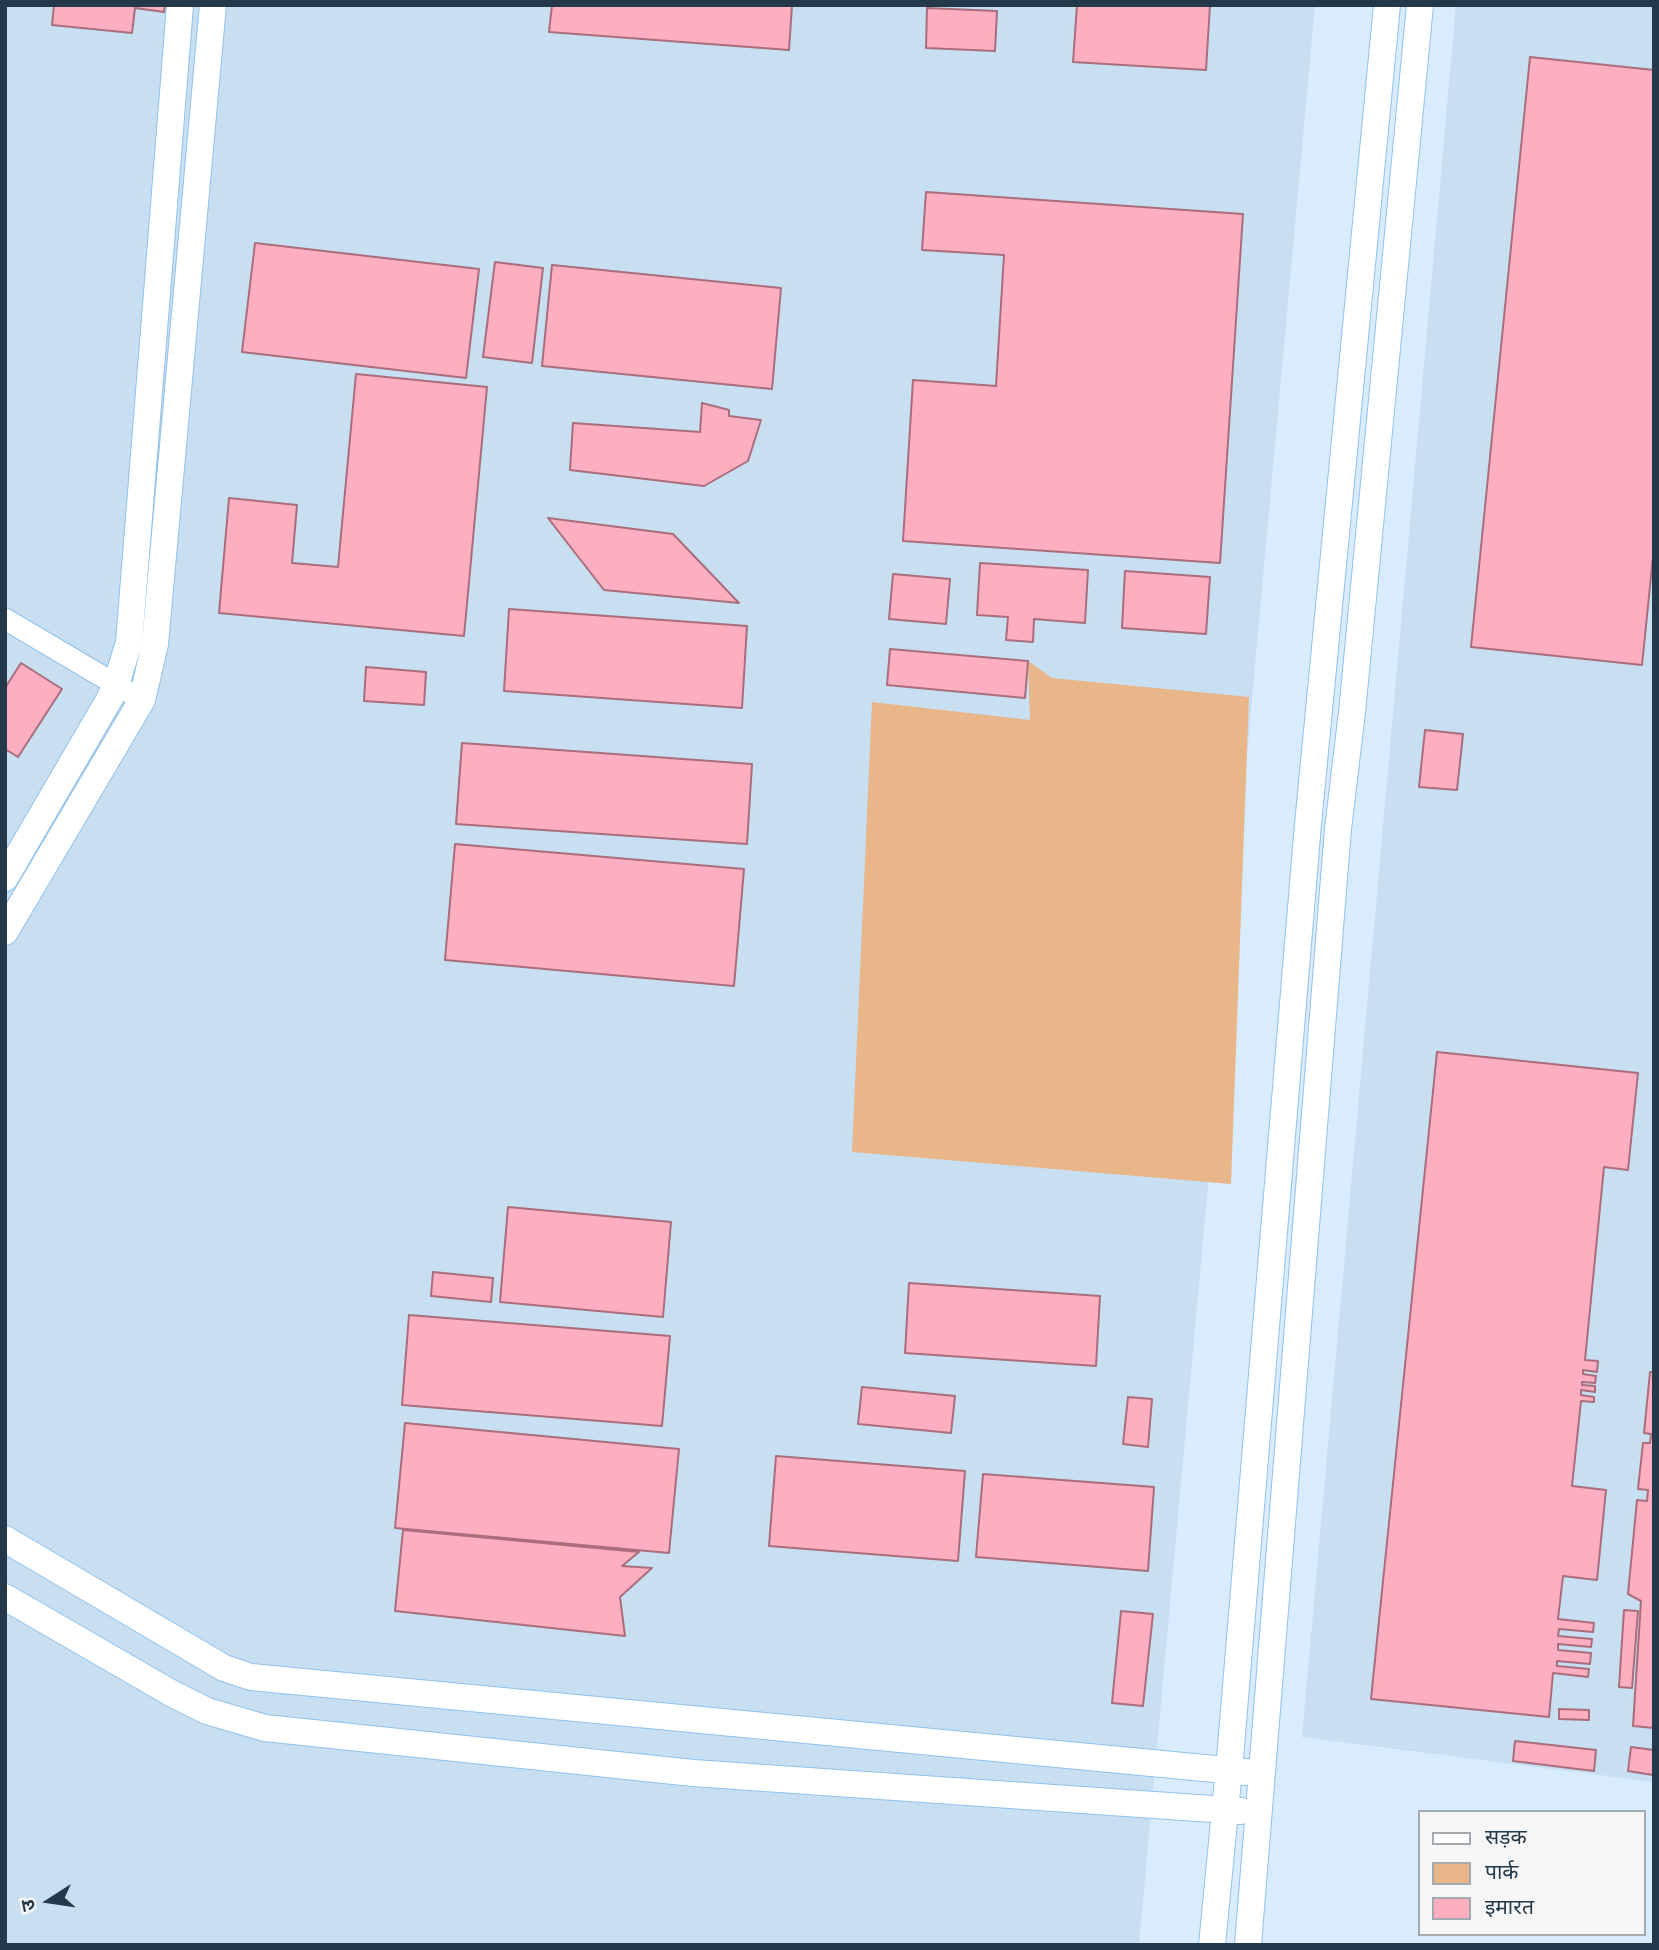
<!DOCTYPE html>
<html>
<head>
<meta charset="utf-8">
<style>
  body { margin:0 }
  #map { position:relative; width:1659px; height:1950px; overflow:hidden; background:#d8ecfd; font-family:"Times New Roman","Noto Sans Devanagari",serif }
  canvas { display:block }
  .frame { position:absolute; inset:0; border:7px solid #233848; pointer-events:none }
  .legend { position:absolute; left:1418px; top:1810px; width:228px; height:126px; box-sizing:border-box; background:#f6f6f6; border:2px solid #a2aab0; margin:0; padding:9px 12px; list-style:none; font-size:21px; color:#233848 }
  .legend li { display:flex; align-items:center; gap:14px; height:35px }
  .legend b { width:35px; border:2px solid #a2aab0 }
  .north { position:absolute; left:14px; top:1866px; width:70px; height:70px; -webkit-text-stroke:5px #f6f6f6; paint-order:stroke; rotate:258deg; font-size:19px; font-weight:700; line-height:28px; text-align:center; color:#233848 }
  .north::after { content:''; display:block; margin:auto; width:24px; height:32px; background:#233848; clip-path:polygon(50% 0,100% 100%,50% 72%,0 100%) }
</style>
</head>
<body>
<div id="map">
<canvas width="1659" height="1950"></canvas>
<div class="frame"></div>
<ul class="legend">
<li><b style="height:9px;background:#fff"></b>सड़क</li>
<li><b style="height:19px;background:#e8b688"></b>पार्क</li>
<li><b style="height:19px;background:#fdafc1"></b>इमारत</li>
</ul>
<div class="north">उ</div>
</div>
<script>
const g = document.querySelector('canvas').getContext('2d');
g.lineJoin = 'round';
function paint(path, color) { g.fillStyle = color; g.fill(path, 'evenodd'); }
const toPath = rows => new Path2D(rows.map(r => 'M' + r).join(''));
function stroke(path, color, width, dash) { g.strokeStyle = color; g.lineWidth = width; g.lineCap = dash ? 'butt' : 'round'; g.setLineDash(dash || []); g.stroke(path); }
const built = toPath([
  [5,5,1315,5,1139,1945,5,1945],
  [1456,5,1654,5,1654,1782,1302,1737]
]);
const green = toPath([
  [1028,661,1052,678,1249,697,1231,1184,852,1152,872,702,1030,720]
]);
const building = toPath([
  [54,5,165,5,164,12,135,8,132,33,52,25,54,5],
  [552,5,792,5,789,50,549,32,552,5],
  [1077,5,1210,5,1206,70,1073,62,1077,5],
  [927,8,997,11,995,51,926,48,927,8],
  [1530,57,1654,70,1654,547,1642,665,1471,647,1530,57],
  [926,192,1243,214,1220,563,903,541,913,380,996,386,1004,255,922,250,926,192],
  [255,243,479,269,466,378,242,352,255,243],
  [495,262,543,268,532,363,483,357,495,262],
  [552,265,781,288,772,389,542,366,552,265],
  [356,374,487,387,464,636,219,613,229,498,297,505,292,563,338,567,356,374],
  [702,403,729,410,729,416,761,420,748,461,704,486,570,470,573,423,700,432,702,403],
  [548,518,673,534,739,603,604,590,548,518],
  [980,563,1088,570,1085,623,1034,619,1033,642,1006,640,1008,617,977,615,980,563],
  [1125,571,1210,577,1206,634,1122,628,1125,571],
  [893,574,950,579,946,624,889,619,893,574],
  [509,609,747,626,742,708,504,691,509,609],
  [890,649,1028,661,1025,698,887,685,890,649],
  [21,663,62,689,18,757,5,749,5,688,21,663],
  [366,667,426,672,424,705,364,701,366,667],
  [1425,730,1463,734,1457,790,1419,787,1425,730],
  [462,743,752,764,747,844,456,824,462,743],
  [455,844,744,869,734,986,445,960,455,844],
  [1437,1052,1638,1073,1628,1170,1604,1167,1585,1360,1598,1361,1597,1372,1583,1370,1583,1374,1596,1376,1595,1383,1582,1382,1582,1385,1595,1386,1595,1392,1581,1390,1581,1395,1594,1397,1594,1402,1581,1401,1572,1486,1606,1490,1597,1580,1563,1576,1558,1619,1594,1623,1593,1632,1559,1629,1558,1636,1592,1639,1591,1647,1558,1644,1558,1650,1591,1653,1590,1664,1557,1661,1557,1666,1589,1669,1588,1677,1553,1673,1549,1717,1371,1699,1437,1052],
  [508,1207,671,1222,663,1317,500,1302,508,1207],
  [433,1272,493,1278,491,1302,431,1296,433,1272],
  [909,1283,1100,1296,1096,1366,905,1353,909,1283],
  [409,1315,670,1336,662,1426,402,1405,409,1315],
  [1650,1372,1654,1372,1654,1728,1633,1726,1641,1601,1628,1594,1637,1500,1647,1501,1648,1490,1638,1489,1643,1443,1650,1443,1651,1434,1644,1433,1650,1372],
  [862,1387,955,1396,951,1433,858,1424,862,1387],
  [1128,1397,1152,1399,1148,1447,1123,1444,1128,1397],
  [405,1423,679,1449,669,1553,395,1528,405,1423],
  [776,1456,965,1471,958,1561,769,1546,776,1456],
  [983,1474,1154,1487,1148,1571,976,1557,983,1474],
  [403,1530,639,1552,622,1566,652,1568,620,1597,625,1636,395,1611,403,1530],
  [1624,1610,1638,1611,1632,1688,1619,1687,1624,1610],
  [1121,1611,1153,1614,1143,1706,1112,1703,1121,1611],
  [1559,1709,1589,1710,1589,1720,1559,1719,1559,1709],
  [1515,1741,1596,1750,1594,1771,1513,1761,1515,1741],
  [1631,1747,1654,1750,1653,1775,1628,1771,1631,1747]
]);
const minor = toPath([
  [5,619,142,700]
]);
const tertiary = toPath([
  [5,878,110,698,116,685,129,642,180,5],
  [5,932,142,700,155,644,213,5],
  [5,1539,224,1668,251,1677,1246,1772],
  [5,1597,171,1693,207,1711,265,1728,693,1773,1241,1811],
  [1212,1945,1229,1770,1308,824,1387,5],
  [1248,1945,1338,829,1352,712,1420,5]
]);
paint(built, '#c8def1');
paint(green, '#e8b688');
paint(building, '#fdafc1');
stroke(building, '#a96d7b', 2);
stroke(minor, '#90c2eb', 23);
stroke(tertiary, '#90c2eb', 28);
stroke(minor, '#fff', 21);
stroke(tertiary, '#fff', 26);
</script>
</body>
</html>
